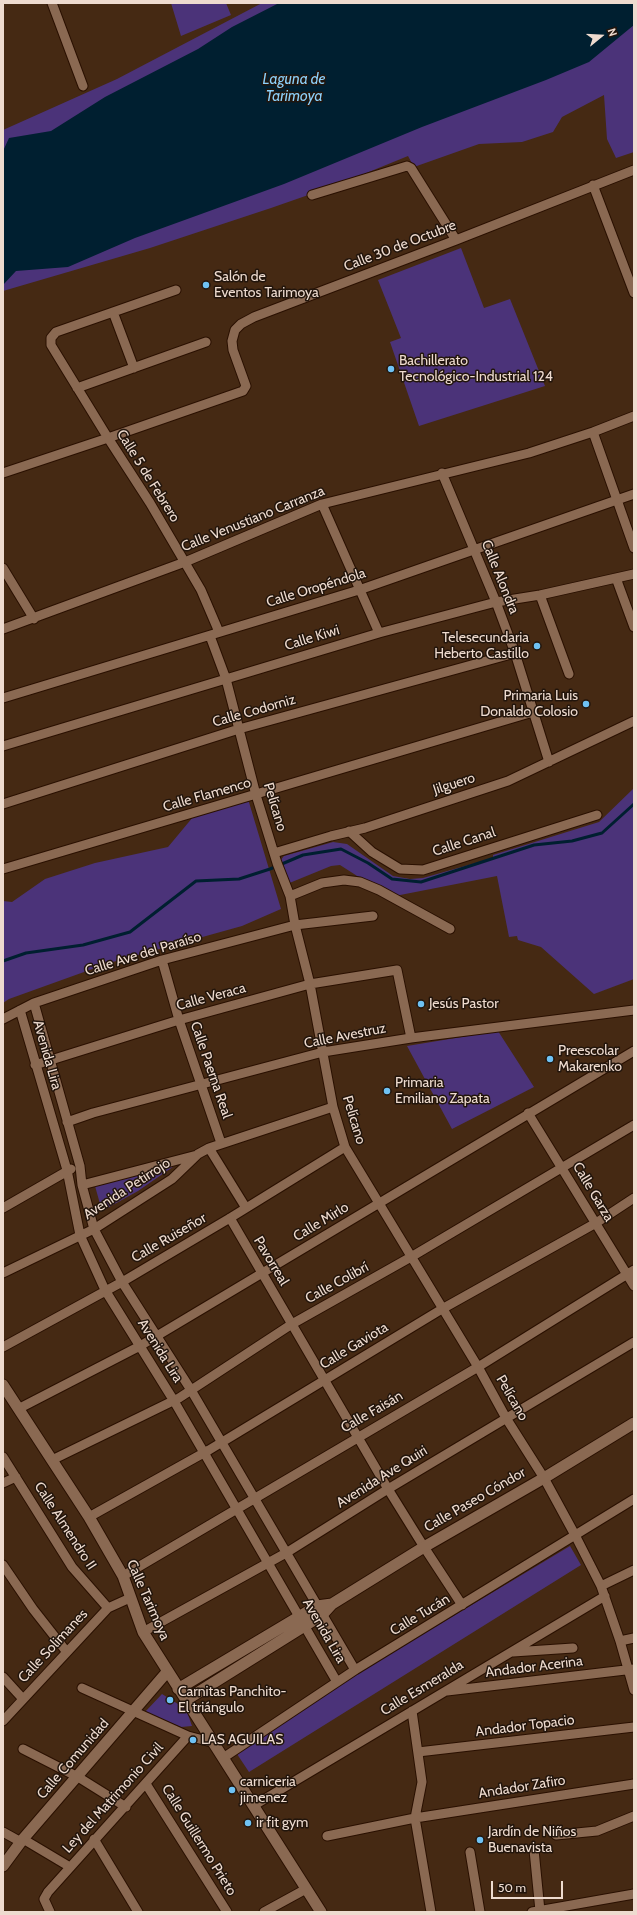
<!DOCTYPE html>
<html>
<head>
<meta charset="utf-8">
<style>
  body { margin:0 }
  #map { position:relative; width:637px; height:1915px; overflow:hidden; background:#452913; font-family:Cabin,sans-serif }
  canvas { display:block }
  .frame { position:absolute; inset:0; border:4px solid #eedbcf; pointer-events:none }
  .north { position:absolute; left:581px; top:16px; width:40px; height:40px; -webkit-text-stroke:3px #22150c; paint-order:stroke; rotate:72deg; font-size:11px; font-weight:700; line-height:16px; text-align:center; color:#eedbcf }
  .north::after { content:''; display:block; margin:auto; width:14px; height:18px; background:#eedbcf; clip-path:polygon(50% 0,100% 100%,50% 72%,0 100%) }
  .scale { position:absolute; left:491px; top:1881px; width:72px; height:18px; box-sizing:border-box; border:2px solid #eedbcf; border-top:0; padding-left:5px; font-size:12px; line-height:14px; white-space:nowrap; color:#eedbcf; -webkit-text-stroke:3px #22150c; paint-order:stroke }
</style>
</head>
<body>
<div id="map">
<canvas width="637" height="1915"></canvas>
<div class="frame"></div>
<div class="north">N</div>
<div class="scale">50 m</div>
</div>
<script>
const g = document.querySelector('canvas').getContext('2d');
g.lineJoin = 'round';
function paint(path, color) { g.fillStyle = color; g.fill(path, 'evenodd'); }
const toPath = rows => new Path2D(rows.map(r => 'M' + r).join(''));
function stroke(path, color, width, dash) { g.strokeStyle = color; g.lineWidth = width; g.lineCap = dash ? 'butt' : 'round'; g.setLineDash(dash || []); g.stroke(path); }
function drawText(font, color, halo, rows, align = 'center') {
  g.font = font + ' Cabin,sans-serif'; g.lineWidth = 3; g.setLineDash([]); g.textBaseline = 'middle'; g.strokeStyle = halo; g.fillStyle = color; for (const [text, x, y, turn = 0] of rows) {
    g.save(); g.translate(x, y); g.rotate((+turn || 0) * Math.PI / 180); g.textAlign = isNaN(turn) ? turn : align; if (halo) g.strokeText(text, 0, 0); g.fillText(text, 0, 0); g.restore();
  }
}
const green = toPath([
  [171,3,226,3,231,15,181,36],
  [262,3,634,3,634,152,616,158,607,139,604,95,562,117,553,132,522,142,479,144,414,167,408,156,337,185,271,208,150,248,3,291,3,130,117,79],
  [461,248,484,308,510,299,545,386,419,426,390,342,401,338,378,280],
  [634,788,634,979,594,994,541,947,518,940,517,936,509,937,497,876,390,897,340,865,331,866,287,884,279,862,284,856,333,842,347,844,393,876,410,879,423,878,493,858,493,855,599,822],
  [248,799,281,909,242,926,109,963,9,999,3,1003,3,901,12,902,45,879,95,863,168,847,193,817],
  [498,1031,534,1087,452,1129,407,1046],
  [180,1162,138,1191,102,1211,95,1186],
  [570,1546,581,1565,249,1772,233,1748],
  [162,1694,178,1704,185,1706,192,1726,181,1727,145,1712]
]);
const water = toPath([
  [279,3,634,3,634,25,589,62,546,80,422,127,284,184,135,238,68,267,16,271,3,285,3,151,9,138,51,131,105,97,198,49,232,27]
]);
const stream = toPath([
  [3,961,26,953,83,945,130,932,196,881,239,879,270,869,303,855,341,849,368,863,392,879,421,882,534,845,572,841,602,833,634,804]
]);
const minor = toPath([
  [52,3,83,86],
  [593,185,634,293],
  [312,195,407,166,411,168,456,240],
  [176,290,56,332,51,338,51,345,108,438,150,503,201,590,219,632],
  [113,312,134,368],
  [77,388,206,342],
  [593,432,634,548],
  [3,473,108,438,243,391,246,386,233,350,232,341,235,330,241,324,254,317,456,240,634,170],
  [442,473,496,602,515,653,549,762],
  [322,504,379,633],
  [3,568,34,619],
  [616,578,634,627],
  [540,595,569,674],
  [3,629,185,562,322,504,529,453,593,432,634,416],
  [210,636,226,679,256,795,277,863,290,896,295,925,310,984,333,1107,345,1147,478,1367,506,1418,544,1478,575,1535,601,1586,620,1641,634,1690],
  [3,698,359,590,634,494],
  [3,746,379,633,496,602,540,595,634,574],
  [3,804,239,729,515,653],
  [349,831,372,852,400,869,423,870,597,815],
  [274,853,331,836,365,828,508,781,634,721],
  [3,869,533,712],
  [290,896,322,883,344,880,360,882,379,890,450,929],
  [162,960,179,1020,221,1143],
  [34,1003,80,1166,82,1185,94,1229,122,1282,191,1390,355,1670],
  [20,1010,67,1170,80,1235,105,1290,174,1401,337,1682],
  [3,1019,34,1003,162,960,295,925,373,916],
  [35,1065,179,1020,310,984,397,970,411,1038],
  [528,1113,634,1286],
  [67,1122,93,1113,323,1052,411,1038,634,1010],
  [209,1148,246,1208],
  [82,1185,197,1155],
  [3,1208,71,1169],
  [230,1218,388,1489,424,1547,462,1605],
  [3,1273,94,1229,172,1179,198,1154,209,1148,333,1107],
  [3,1347,122,1282,230,1218,345,1147],
  [18,1409,140,1346,634,1051],
  [3,1457,72,1567,108,1608],
  [52,1460,179,1398,292,1324,411,1257,634,1125],
  [3,1483,16,1477],
  [89,1517,209,1450,442,1309,596,1223,634,1198],
  [3,1565,33,1609,66,1651],
  [123,1576,478,1367,634,1270],
  [601,1586,634,1570],
  [143,1632,286,1553,388,1489,634,1342],
  [620,1641,634,1638],
  [513,1652,573,1648],
  [3,1677,23,1699],
  [82,1688,188,1736],
  [447,1691,634,1669],
  [412,1711,422,1782,415,1818,431,1912],
  [3,1721,108,1608,130,1598],
  [23,1749,78,1777,126,1807],
  [418,1752,634,1727],
  [223,1758,355,1670,634,1499],
  [146,1784,227,1912],
  [253,1806,605,1596],
  [3,1832,21,1842],
  [556,1835,597,1831,634,1816],
  [327,1836,415,1818,634,1784],
  [23,1839,70,1867],
  [94,1839,138,1912],
  [534,1850,540,1911],
  [470,1852,480,1912],
  [50,1912,44,1899,48,1892,188,1736,211,1742],
  [264,1912,306,1889],
  [532,1912,634,1894]
]);
const tertiary = toPath([
  [3,1385,89,1517,123,1576,143,1632,321,1912],
  [178,1689,317,1606,332,1604],
  [186,1700,322,1615,332,1604,424,1547,544,1478,634,1423],
  [3,1866,23,1839,167,1672]
]);
const markers = [
  [206,285,4,"#6fc2f4"],
  [391,369,4,"#6fc2f4"],
  [537,646,4,"#6fc2f4"],
  [586,704,4,"#6fc2f4"],
  [421,1004,4,"#6fc2f4"],
  [550,1059,4,"#6fc2f4"],
  [387,1091,4,"#6fc2f4"],
  [170,1700,4,"#6fc2f4"],
  [193,1740,4,"#6fc2f4"],
  [232,1790,4,"#6fc2f4"],
  [248,1823,4,"#6fc2f4"],
  [480,1840,4,"#6fc2f4"]
];
const streetNames = [
  ["Calle 30 de Octubre",400,246,-21],
  ["Calle 5 de Febrero",148,476,58],
  ["Calle Venustiano Carranza",253,519,-22],
  ["Calle Alondra",500,577,68],
  ["Calle Oropéndola",316,588,-17],
  ["Calle Kiwi",312,638,-17],
  ["Calle Codorniz",254,711,-16],
  ["Jilguero",454,784,-18],
  ["Calle Flamenco",207,795,-16],
  ["Pelícano",275,807,73],
  ["Calle Canal",464,842,-18],
  ["Calle Ave del Paraíso",143,954,-17],
  ["Calle Veraca",211,997,-15],
  ["Calle Avestruz",345,1036,-11],
  ["Avenida Lira",47,1055,74],
  ["Calle Paerna Real",211,1070,71],
  ["Pelícano",354,1120,73],
  ["Avenida Petirrojo",127,1189,-33],
  ["Calle Garza",593,1192,59],
  ["Calle Mirlo",321,1222,-31],
  ["Calle Ruiseñor",169,1238,-30],
  ["Pavorreal",271,1261,59],
  ["Calle Colibrí",337,1283,-29],
  ["Calle Gaviota",354,1346,-31],
  ["Avenida Lira",160,1351,58],
  ["Pelícano",512,1398,60],
  ["Calle Faisán",372,1412,-30],
  ["Avenida Ave Quiri",382,1477,-32],
  ["Calle Paseo Cóndor",475,1500,-30],
  ["Calle Almendro II",65,1526,57],
  ["Calle Tarimoya",148,1600,66],
  ["Calle Tucán",420,1615,-31],
  ["Avenida Lira",324,1631,60],
  ["Calle Solimanes",53,1646,-47],
  ["Andador Acerina",534,1667,-7],
  ["Calle Esmeralda",422,1688,-31],
  ["Andador Topacio",525,1726,-7],
  ["Calle Comunidad",73,1759,-49],
  ["Andador Zafiro",522,1787,-9],
  ["Ley del Matrimonio Civil",113,1798,-48],
  ["Calle Guillermo Prieto",199,1840,58]
];
const poiNames = [
  ["Salón de",214,277],
  ["Eventos Tarimoya",214,293],
  ["Bachillerato",399,361],
  ["Tecnológico-Industrial 124",399,377],
  ["Telesecundaria",529,638,"right"],
  ["Heberto Castillo",529,654,"right"],
  ["Primaria Luis",578,696,"right"],
  ["Donaldo Colosio",578,712,"right"],
  ["Jesús Pastor",429,1004],
  ["Preescolar",558,1051],
  ["Makarenko",558,1067],
  ["Primaria",395,1083],
  ["Emiliano Zapata",395,1099],
  ["Carnitas Panchito-",178,1692],
  ["El triángulo",178,1708],
  ["LAS AGUILAS",201,1740],
  ["carniceria",240,1782],
  ["jimenez",240,1798],
  ["ir fit gym",256,1823],
  ["Jardín de Niños",488,1832],
  ["Buenavista",488,1848]
];
const waterNames = [
  ["Laguna de",294,80],
  ["Tarimoya",294,97]
];
paint(green, '#4b3379');
paint(water, '#001f30');
stroke(stream, '#001f30', 3);
stroke(minor, '#2a1000', 11);
stroke(tertiary, '#2a1000', 13);
stroke(minor, '#8a6952', 9);
stroke(tertiary, '#8a6952', 11);
for (const [x, y, r, color] of markers) { const dot = new Path2D(); dot.arc(x, y, r, 0, 2 * Math.PI); g.fillStyle = color; g.fill(dot); stroke(dot, '#22150c', 1.5); }
drawText('14px', '#eedbcf', '#22150c', streetNames);
drawText('14px', '#eedbcf', '#22150c', poiNames, 'left');
drawText('italic 15px', '#8cd1fb', '#22150c', waterNames);
</script>
</body>
</html>
